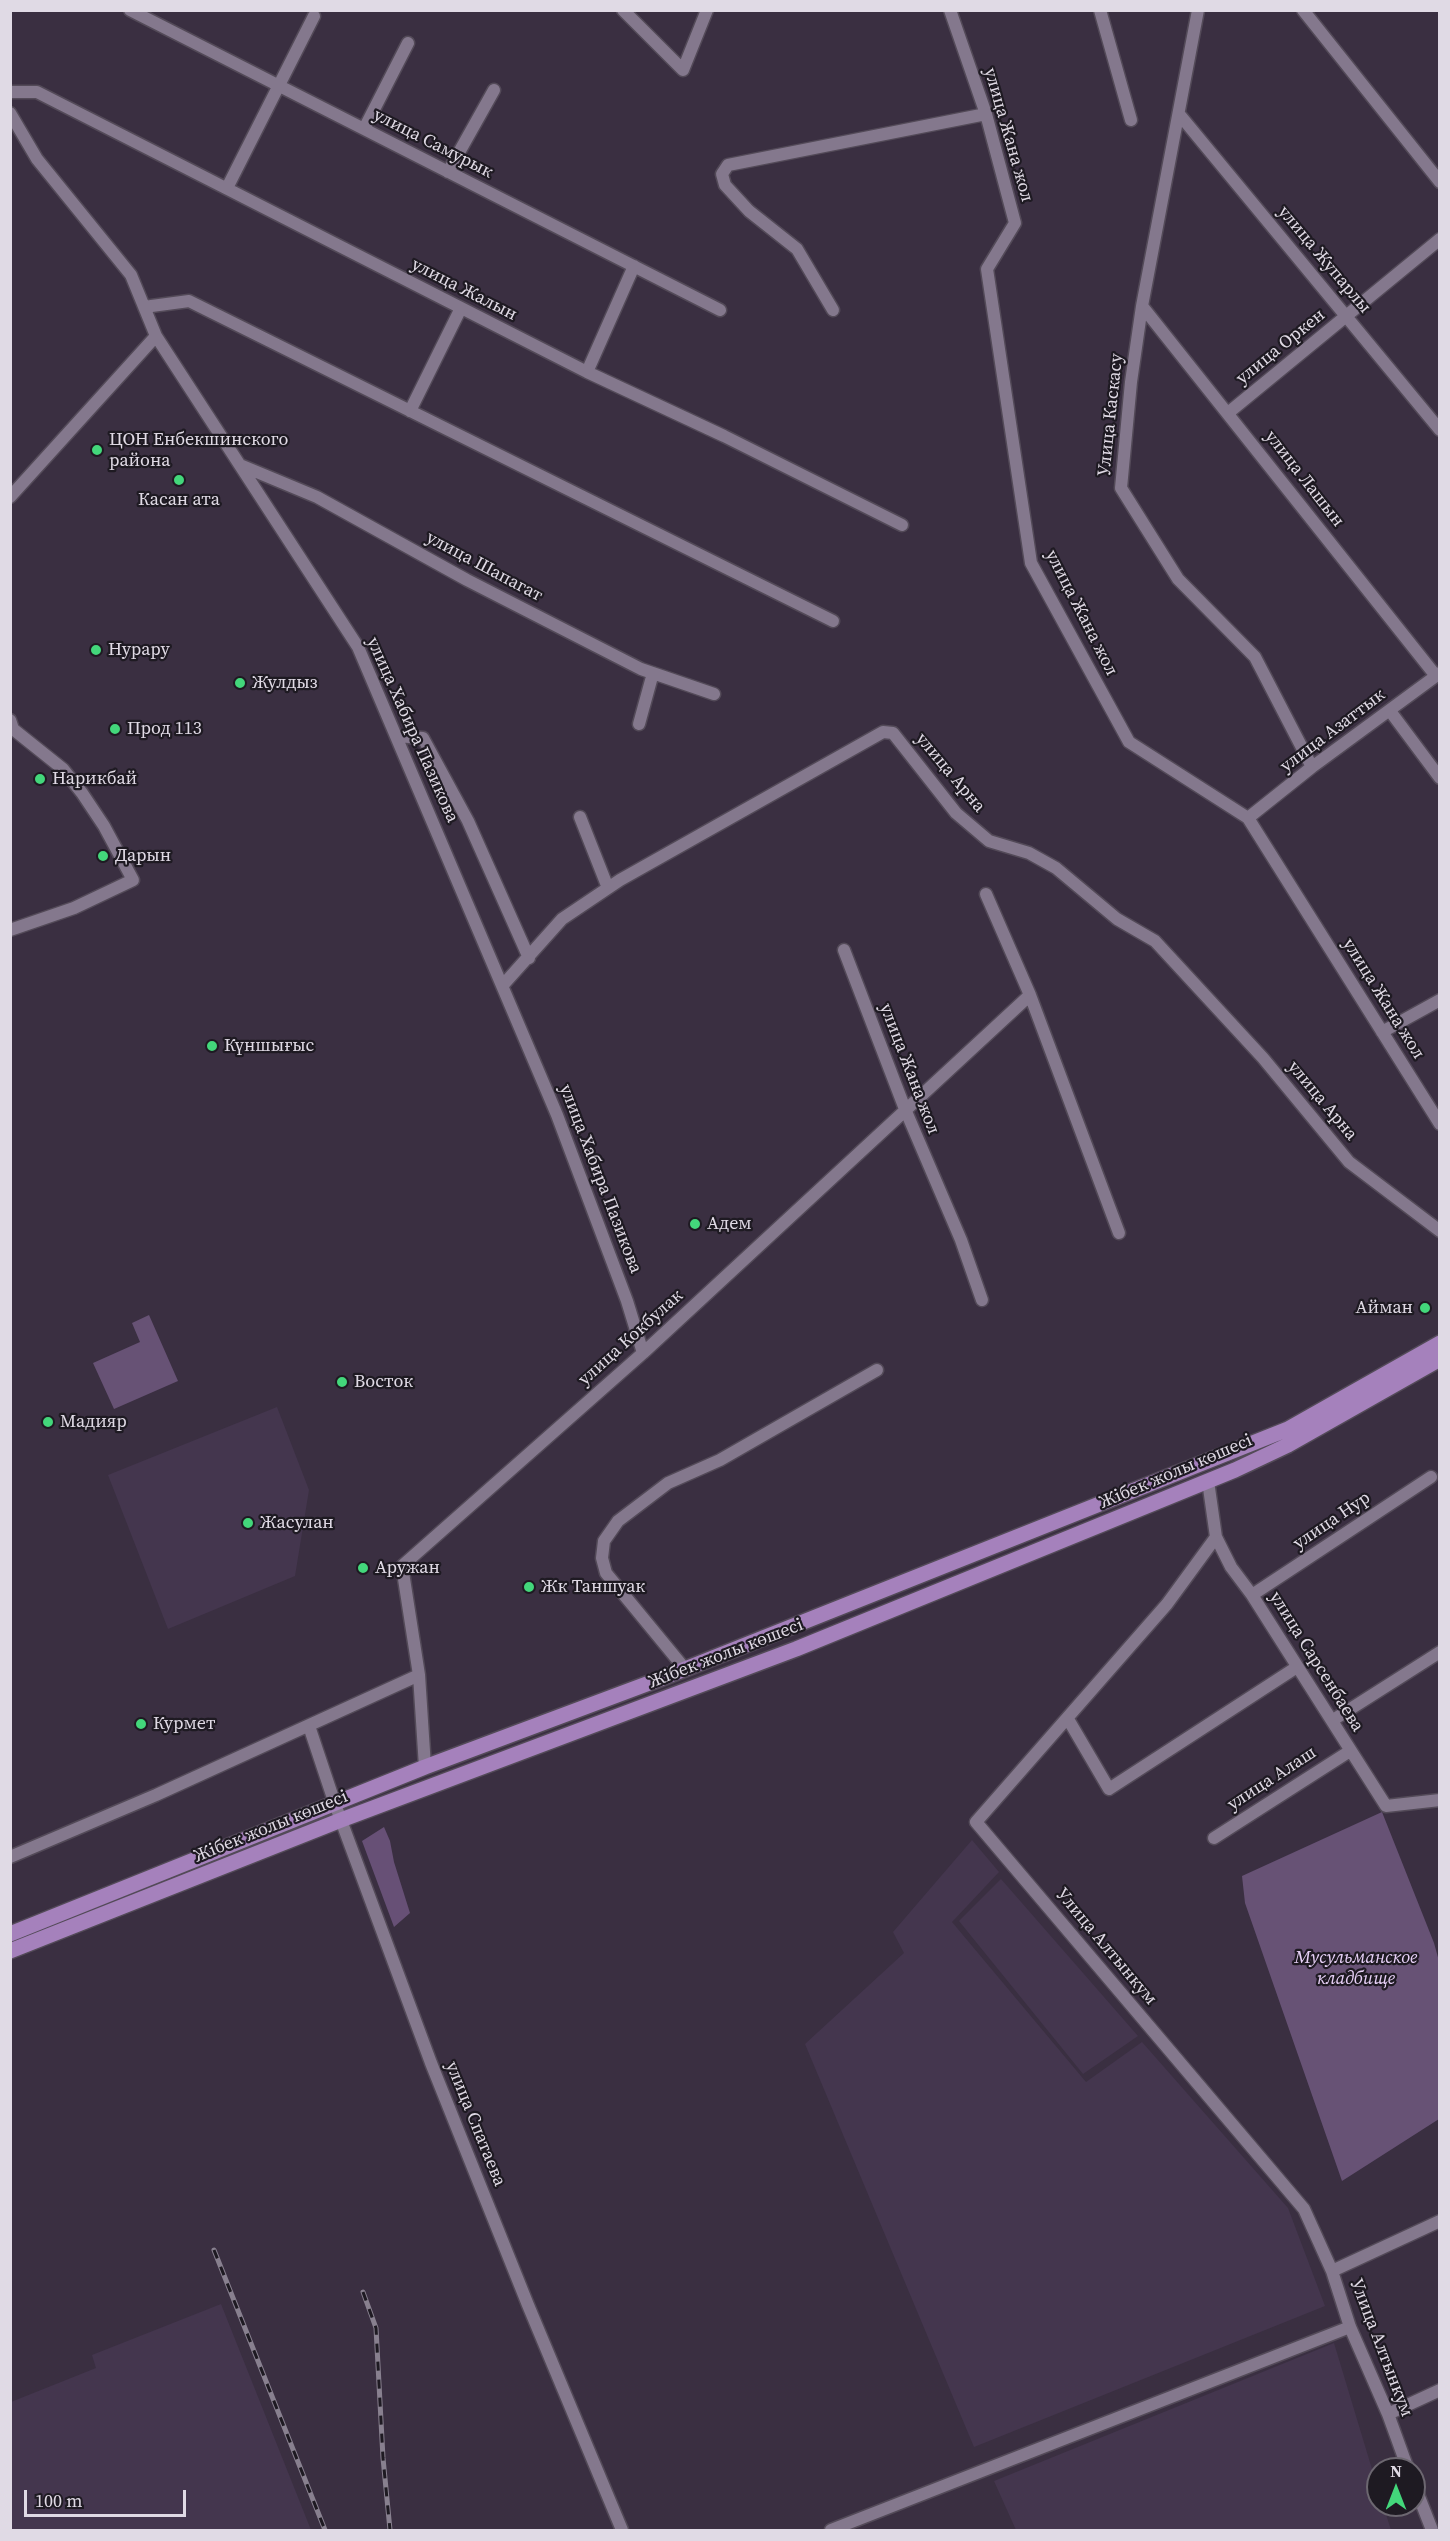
<!DOCTYPE html>
<html>
<head>
<meta charset="utf-8">
<style>
  body { margin:0 }
  #map { position:relative; width:1450px; height:2541px; overflow:hidden; background:#3a2f41; font-family:"Source Serif 4",serif }
  canvas { display:block }
  .frame { position:absolute; inset:0; border:12px solid #e0dae5; pointer-events:none }
  .north { position:absolute; left:1366px; top:2457px; width:60px; height:60px; box-sizing:border-box; background:#1e1a22; border:2px solid #6c6770; border-radius:50%; rotate:0deg; font-size:16px; font-weight:700; line-height:24px; text-align:center; color:#e0dae5 }
  .north::after { content:''; display:block; margin:auto; width:21px; height:27px; background:#43d77b; clip-path:polygon(50% 0,100% 100%,50% 72%,0 100%) }
  .scale { position:absolute; left:24px; top:2490px; width:162px; height:27px; box-sizing:border-box; border:3px solid #e0dae5; border-top:0; padding-left:8px; font-size:18px; line-height:21px; white-space:nowrap; color:#e0dae5; -webkit-text-stroke:4px #1e1a22; paint-order:stroke }
</style>
</head>
<body>
<div id="map">
<canvas width="1450" height="2541"></canvas>
<div class="frame"></div>
<div class="north">N</div>
<div class="scale">100 m</div>
</div>
<script>
const g = document.querySelector('canvas').getContext('2d');
g.lineJoin = 'round';
function paint(path, color) { g.fillStyle = color; g.fill(path, 'evenodd'); }
const toPath = rows => new Path2D(rows.map(r => 'M' + r).join(''));
function stroke(path, color, width, dash) { g.strokeStyle = color; g.lineWidth = width; g.lineCap = dash ? 'butt' : 'round'; g.setLineDash(dash || []); g.stroke(path); }
function drawText(font, color, halo, rows, align = 'center') {
  g.font = font + ' "Source Serif 4",serif'; g.lineWidth = 4.5; g.setLineDash([]); g.textBaseline = 'middle'; g.strokeStyle = halo; g.fillStyle = color; for (const [text, x, y, turn = 0] of rows) {
    g.save(); g.translate(x, y); g.rotate((+turn || 0) * Math.PI / 180); g.textAlign = isNaN(turn) ? turn : align; if (halo) g.strokeText(text, 0, 0); g.fillText(text, 0, 0); g.restore();
  }
}
const built = toPath([
  [277,1407,309,1490,295,1576,168,1629,108,1475],
  [972,1840,999,1872,952,1922,1086,2082,1142,2042,1288,2208,1325,2306,974,2447,805,2044,904,1953,893,1932],
  [1001,1879,1138,2036,1083,2074,959,1921],
  [221,2304,311,2530,11,2530,11,2402,96,2368,92,2355],
  [1334,2343,1378,2489,1378,2505,1383,2505,1391,2530,1016,2530,994,2481]
]);
const green = toPath([
  [149,1315,178,1381,114,1409,93,1363,140,1342,132,1323],
  [1382,1812,1434,1943,1439,1961,1439,2119,1342,2181,1245,1903,1242,1876]
]);
const forest = toPath([
  [384,1827,390,1841,394,1862,410,1913,394,1927,362,1841]
]);
const minor = toPath([
  [130,10,720,310],
  [623,10,683,70,707,10],
  [950,10,986,114,1015,223,987,269,1031,563,1129,742,1248,818,1440,1124],
  [1100,10,1131,120],
  [1198,10,1142,306,1131,382,1121,488,1178,579,1255,657,1312,767],
  [1303,10,1440,182],
  [10,92,37,92,587,372,724,436,902,525],
  [10,113,37,159,131,275,156,336,358,647,557,1115,627,1301,643,1353],
  [1179,114,1440,430],
  [364,129,408,43],
  [448,172,494,90],
  [227,188,314,16],
  [1142,306,1436,676],
  [144,307,189,301,833,621],
  [833,310,797,249,749,211,725,185,722,174,728,165,986,114],
  [587,372,634,266],
  [410,411,461,308],
  [1228,413,1440,239],
  [240,465,317,497,467,580,641,669,714,694],
  [10,497,156,336],
  [1390,711,1440,778],
  [10,720,13,729,63,769,82,793,104,826,133,880,74,908,10,930],
  [639,724,653,673],
  [396,736,423,738,468,821,529,958],
  [580,817,608,888],
  [1248,818,1312,767,1440,673],
  [986,894,1030,995,1119,1233],
  [844,950,905,1109,961,1240,982,1300],
  [503,985,562,919,620,880,883,732,893,733,956,813,989,841,1029,853,1056,868,1117,919,1155,941,1263,1058,1349,1162,1440,1231],
  [1382,1032,1440,1000],
  [1208,1481,1216,1537,1167,1604,976,1822,1304,2209,1332,2271,1350,2327,1388,2414,1408,2469],
  [1216,1537,1231,1567,1252,1595,1386,1806,1440,1800],
  [1252,1595,1431,1477],
  [685,1669,606,1573,602,1558,604,1541,618,1521,668,1483,720,1460,877,1370],
  [1068,1719,1109,1789,1297,1667],
  [1333,1720,1440,1652],
  [309,1726,335,1804,431,2063,528,2305,622,2530],
  [425,1767,419,1675,402,1566,643,1353,1030,995],
  [1214,1838,1350,1751],
  [10,1857,156,1795,419,1675],
  [1332,2271,1440,2221],
  [1388,2414,1440,2390],
  [1414,2484,1432,2530],
  [831,2530,1350,2327]
]);
const major = toPath([
  [10,1934,425,1767,660,1679,1288,1429,1440,1343],
  [10,1951,341,1820,796,1649,1235,1470,1288,1445,1440,1359]
]);
const rail = toPath([
  [214,2250,325,2530],
  [363,2292,376,2328,383,2458,390,2530]
]);
const markers = [
  [97,450,6,"#43d77b"],
  [179,480,6,"#43d77b"],
  [96,650,6,"#43d77b"],
  [240,683,6,"#43d77b"],
  [115,729,6,"#43d77b"],
  [40,779,6,"#43d77b"],
  [103,856,6,"#43d77b"],
  [212,1046,6,"#43d77b"],
  [695,1224,6,"#43d77b"],
  [1425,1308,6,"#43d77b"],
  [342,1382,6,"#43d77b"],
  [48,1422,6,"#43d77b"],
  [248,1523,6,"#43d77b"],
  [363,1568,6,"#43d77b"],
  [529,1587,6,"#43d77b"],
  [141,1724,6,"#43d77b"]
];
const streetNames = [
  ["улица Жана жол",1008,135,74],
  ["улица Самурык",433,144,27],
  ["улица Жупарлы",1324,260,50],
  ["улица Жалын",464,290,27],
  ["улица Оркен",1281,347,-39],
  ["Улица Каскасу",1111,415,-84],
  ["улица Лашын",1304,479,52],
  ["улица Шапагат",484,567,28],
  ["улица Жана жол",1081,613,63],
  ["улица Хабира Пазикова",412,730,66],
  ["улица Азаттык",1333,731,-37],
  ["улица Арна",950,773,50],
  ["улица Жана жол",1383,999,58],
  ["улица Жана жол",909,1069,69],
  ["улица Арна",1322,1101,50],
  ["улица Хабира Пазикова",600,1179,69],
  ["улица Кокбулак",631,1338,-42],
  ["Жібек жолы көшесі",1176,1472,-23],
  ["улица Нур",1332,1521,-34],
  ["Жібек жолы көшесі",726,1654,-21],
  ["улица Сарсенбаева",1316,1662,58],
  ["улица Алаш",1272,1779,-33],
  ["Жібек жолы көшесі",271,1827,-22],
  ["Улица Алтынкум",1106,1947,50],
  ["улица Спатаева",475,2124,68],
  ["Улица Алтынкум",1381,2348,69]
];
const poiNames = [
  ["ЦОН Енбекшинского",109,440],
  ["района",109,461],
  ["Касан ата",179,500,"center"],
  ["Нурару",108,650],
  ["Жулдыз",252,683],
  ["Прод 113",127,729],
  ["Нарикбай",52,779],
  ["Дарын",115,856],
  ["Күншығыс",224,1046],
  ["Адем",707,1224],
  ["Айман",1413,1308,"right"],
  ["Восток",354,1382],
  ["Мадияр",60,1422],
  ["Жасулан",260,1523],
  ["Аружан",375,1568],
  ["Жк Таншуак",541,1587],
  ["Курмет",153,1724]
];
const parkNames = [
  ["Мусульманское",1356,1958],
  ["кладбище",1356,1979]
];
paint(built, '#44364e');
paint(green, '#675275');
paint(forest, '#675076');
stroke(minor, '#534a58', 15);
stroke(major, '#534a58', 18);
stroke(minor, '#84788d', 12);
stroke(major, '#a581bc', 15);
stroke(rail, '#88808f', 5);
stroke(rail, '#1e1a22', 3, [9]);
for (const [x, y, r, color] of markers) { const dot = new Path2D(); dot.arc(x, y, r, 0, 2 * Math.PI); g.fillStyle = color; g.fill(dot); stroke(dot, '#1e1a22', 2); }
drawText('18px', '#e0dae5', '#1e1a22', streetNames);
drawText('18px', '#e0dae5', '#1e1a22', poiNames, 'left');
drawText('italic 18px', '#e8d1f8', '#1e1a22', parkNames);
</script>
</body>
</html>
